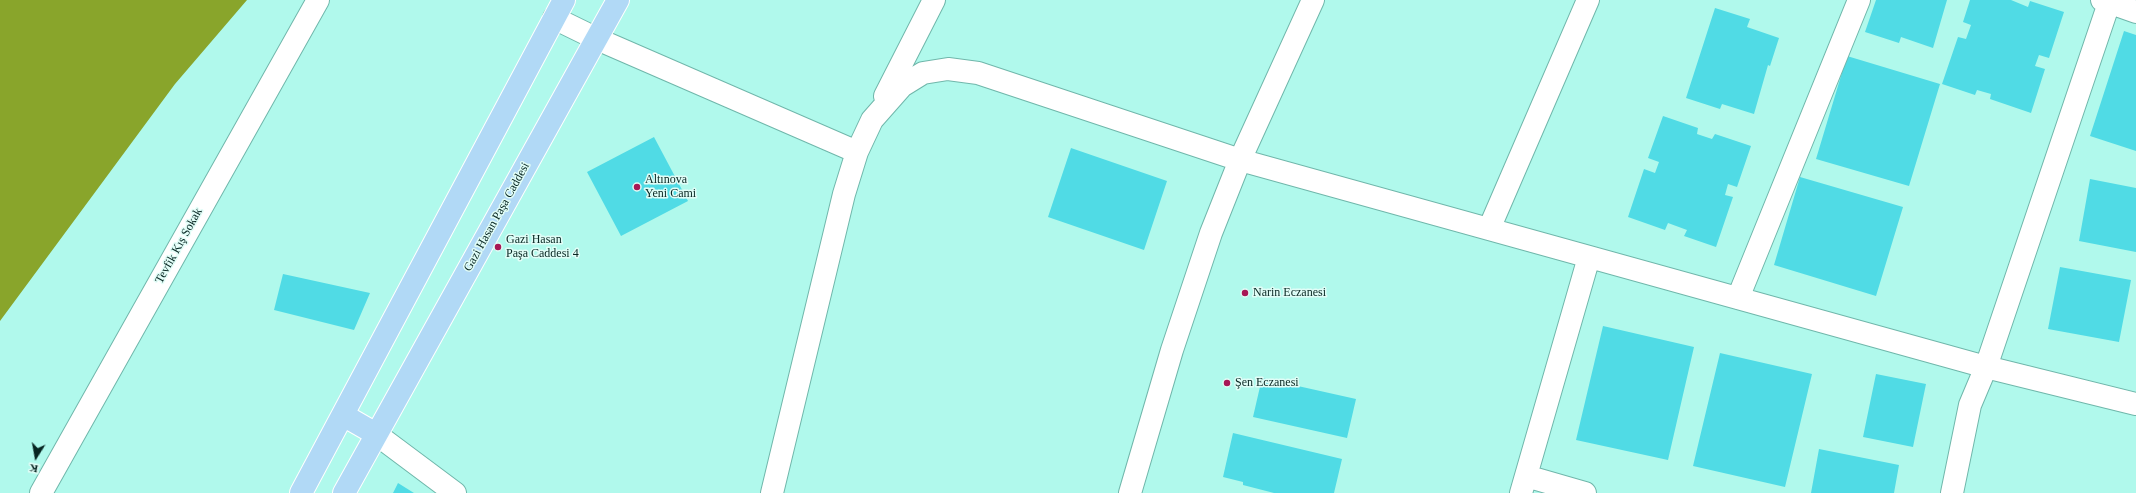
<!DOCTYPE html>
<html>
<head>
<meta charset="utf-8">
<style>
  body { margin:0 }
  #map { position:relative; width:2136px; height:493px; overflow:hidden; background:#b0f9ec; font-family:"Times New Roman",serif }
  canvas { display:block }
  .north { position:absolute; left:16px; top:437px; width:40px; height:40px; -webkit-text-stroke:3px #e1fdf7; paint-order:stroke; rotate:191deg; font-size:11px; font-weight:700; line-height:16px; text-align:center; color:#072622 }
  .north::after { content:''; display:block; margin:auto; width:14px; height:18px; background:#072622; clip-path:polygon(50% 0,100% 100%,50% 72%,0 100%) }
</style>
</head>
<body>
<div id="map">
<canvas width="2136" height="493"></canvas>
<div class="north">K</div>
</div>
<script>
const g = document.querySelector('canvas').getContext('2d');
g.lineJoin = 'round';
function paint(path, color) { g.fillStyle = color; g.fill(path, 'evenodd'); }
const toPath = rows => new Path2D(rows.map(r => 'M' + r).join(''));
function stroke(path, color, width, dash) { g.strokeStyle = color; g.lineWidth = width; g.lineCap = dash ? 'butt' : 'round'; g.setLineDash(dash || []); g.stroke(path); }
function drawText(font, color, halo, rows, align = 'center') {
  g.font = font + ' "Times New Roman",serif'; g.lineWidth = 3; g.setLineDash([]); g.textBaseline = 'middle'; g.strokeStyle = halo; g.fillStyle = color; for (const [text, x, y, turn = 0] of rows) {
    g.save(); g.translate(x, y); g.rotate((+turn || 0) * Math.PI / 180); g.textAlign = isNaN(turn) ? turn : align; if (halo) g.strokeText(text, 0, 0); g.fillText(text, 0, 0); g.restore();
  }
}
const water = toPath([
  [0,0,247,0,175,84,0,321]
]);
const building = toPath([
  [1876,0,1947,0,1933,48,1901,37,1899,43,1865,32],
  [1970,0,2011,0,2028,7,2030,1,2064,12,2049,58,2039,55,2035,66,2045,69,2031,113,1990,99,1991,94,1977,90,1975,95,1942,84,1958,37,1966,39,1971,25,1963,22],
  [1715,8,1750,19,1747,27,1779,38,1770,66,1768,65,1754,114,1722,104,1720,109,1686,98],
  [2124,31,2136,35,2136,151,2090,136],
  [1847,56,1940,84,1909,186,1816,159],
  [1663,116,1698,128,1697,134,1712,139,1715,134,1751,146,1737,187,1728,184,1725,195,1733,197,1716,247,1684,236,1687,230,1668,223,1665,230,1628,217,1644,169,1655,173,1659,162,1648,158],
  [654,137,688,201,621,236,587,172],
  [1071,148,1167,181,1144,250,1048,217],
  [1800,177,1903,207,1876,296,1774,265],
  [2090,179,2136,188,2136,252,2079,241],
  [2060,267,2131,280,2119,342,2048,329],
  [283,274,370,293,354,330,274,310],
  [1603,326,1694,347,1668,460,1576,440],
  [1720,353,1812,374,1785,487,1693,466],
  [1876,374,1926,384,1913,447,1863,437],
  [1262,378,1356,399,1347,438,1253,417],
  [1233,433,1342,459,1334,493,1274,493,1243,485,1243,482,1223,477],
  [1819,449,1899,465,1894,493,1811,493],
  [398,483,414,493,393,493]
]);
const minor = toPath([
  [2102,0,2136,12],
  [554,18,597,39,857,152],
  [885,96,934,0],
  [1489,229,1588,0],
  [1738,298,1859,0],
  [376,434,455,493],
  [1526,476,1585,493],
  [41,493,318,0],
  [772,493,844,194,857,152,872,120,902,86,923,73,948,69,978,73,1240,160,1986,367,2136,404],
  [1130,493,1172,350,1211,233,1240,160,1313,0],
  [1521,493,1589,257],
  [1952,493,1970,405,1986,367,2110,0]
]);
const major = toPath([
  [343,415,376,434],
  [301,493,564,0],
  [344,493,618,0]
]);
const markers = [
  [637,187,4,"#a71756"],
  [498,247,4,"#a71756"],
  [1245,293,4,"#a71756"],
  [1227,383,4,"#a71756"]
];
const poiNames = [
  ["Altınova",645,180],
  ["Yeni Cami",645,194],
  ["Gazi Hasan",506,240],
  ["Paşa Caddesi 4",506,254],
  ["Narin Eczanesi",1253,293],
  ["Şen Eczanesi",1235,383]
];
const streetNames = [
  ["Gazi Hasan Paşa Caddesi",497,217,-61],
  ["Tevfik Kış Sokak",179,246,-61]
];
paint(water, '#89a52b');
paint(building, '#50dbe5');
stroke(minor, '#70b7ab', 24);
stroke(major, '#fff', 24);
stroke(minor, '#fff', 22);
stroke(major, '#b1d9f6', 22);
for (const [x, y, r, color] of markers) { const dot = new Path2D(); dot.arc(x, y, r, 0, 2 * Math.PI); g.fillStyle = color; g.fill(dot); stroke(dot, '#e1fdf7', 1.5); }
drawText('12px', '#072622', '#e1fdf7', poiNames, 'left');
drawText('12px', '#072622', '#e1fdf7', streetNames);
</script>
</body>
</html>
